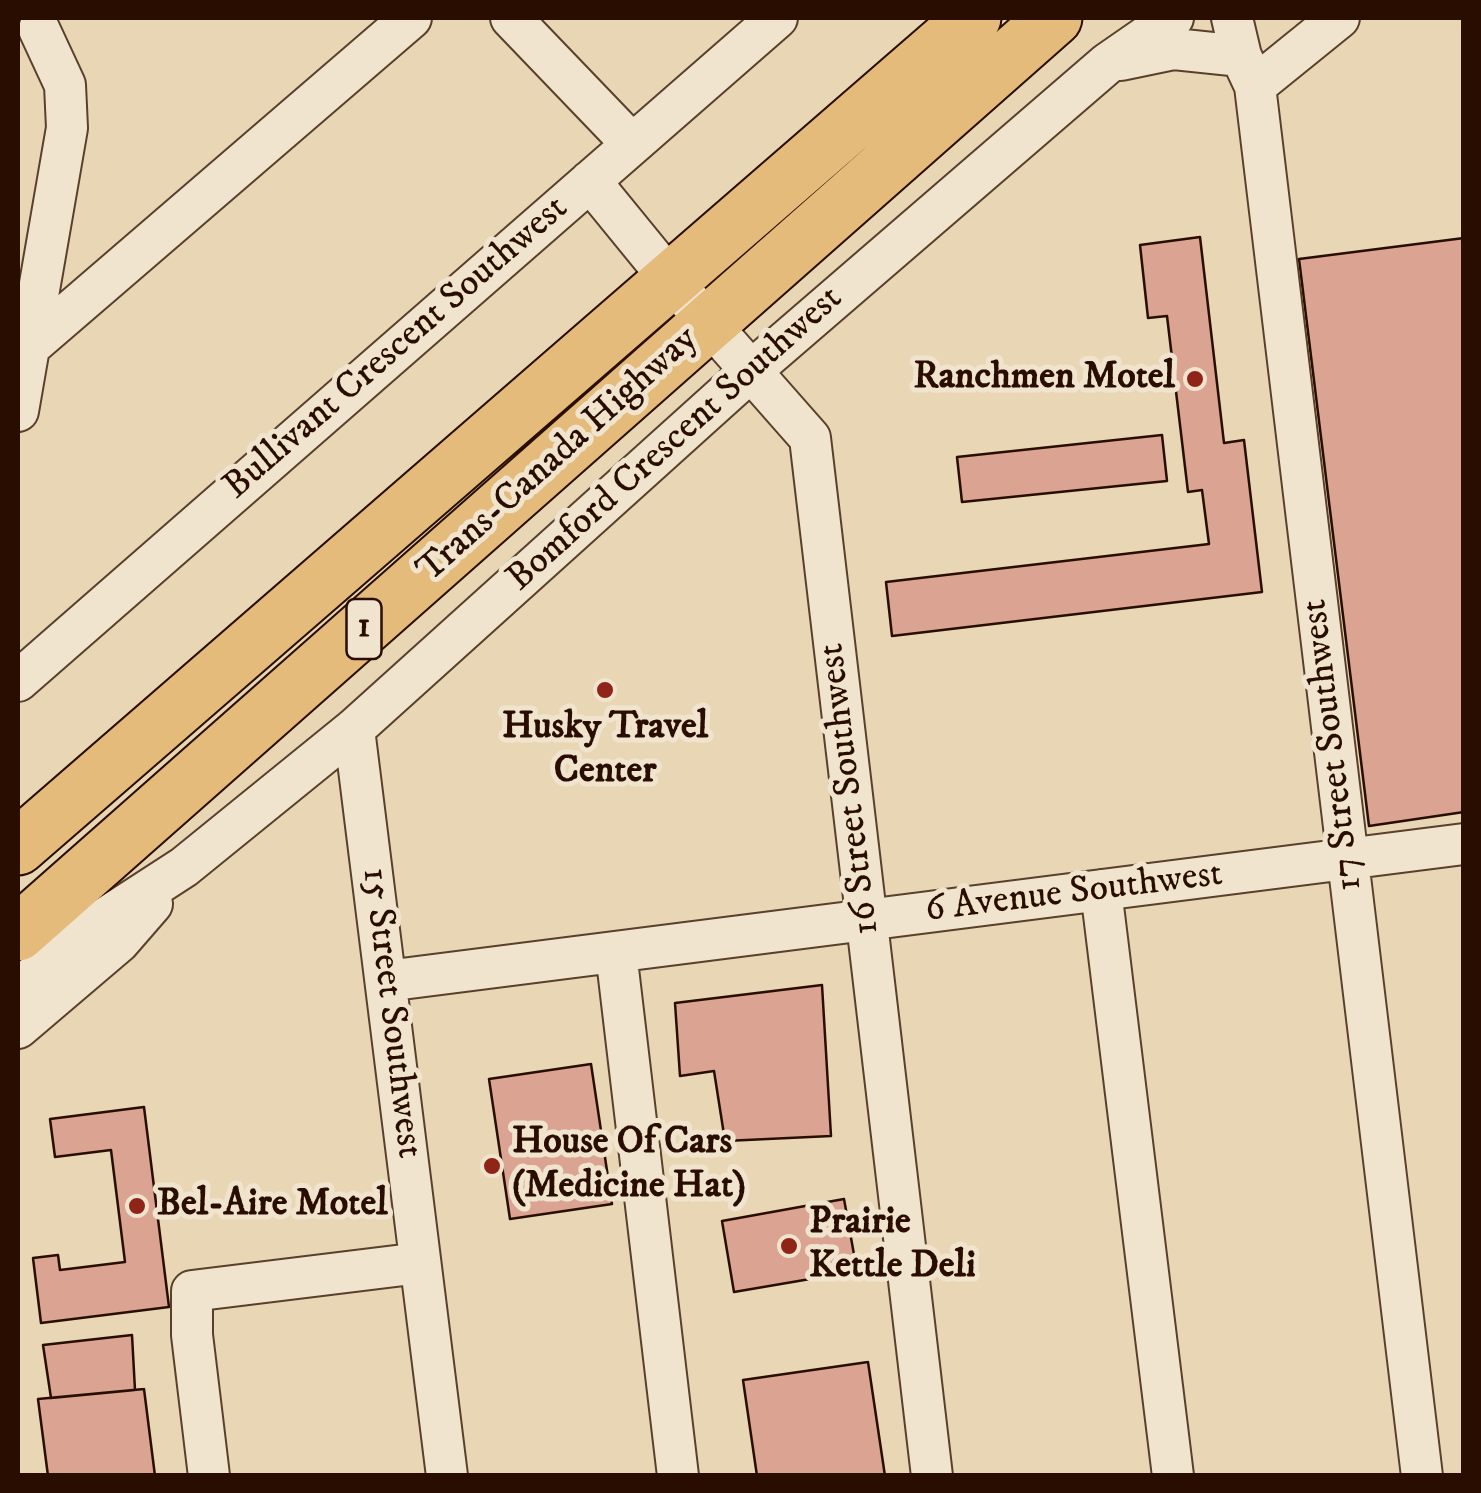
<!DOCTYPE html>
<html>
<head>
<meta charset="utf-8">
<style>
  body { margin:0 }
  #map { position:relative; width:1481px; height:1493px; overflow:hidden; background:#e9d6b4; font-family:"IM FELL DW Pica",serif }
  canvas { display:block }
  .frame { position:absolute; inset:0; border:20px solid #290e00; pointer-events:none }
</style>
</head>
<body>
<div id="map">
<canvas width="1481" height="1493"></canvas>
<div class="frame"></div>
</div>
<script>
const g = document.querySelector('canvas').getContext('2d');
g.lineJoin = 'round';
function paint(path, color) { g.fillStyle = color; g.fill(path, 'evenodd'); }
const toPath = rows => new Path2D(rows.map(r => 'M' + r).join(''));
function stroke(path, color, width, dash) { g.strokeStyle = color; g.lineWidth = width; g.lineCap = dash ? 'butt' : 'round'; g.setLineDash(dash || []); g.stroke(path); }
function drawText(font, color, halo, rows, align = 'center') {
  g.font = font + ' "IM FELL DW Pica",serif'; g.lineWidth = 10; g.setLineDash([]); g.textBaseline = 'middle'; g.strokeStyle = halo; g.fillStyle = color; for (const [text, x, y, turn = 0] of rows) {
    g.save(); g.translate(x, y); g.rotate((+turn || 0) * Math.PI / 180); g.textAlign = isNaN(turn) ? turn : align; if (halo) g.strokeText(text, 0, 0); g.fillText(text, 0, 0); g.restore();
  }
}
const building = toPath([
  [1200,237,1224,443,1244,440,1262,592,892,636,886,582,1209,544,1202,490,1188,492,1167,316,1148,318,1140,245,1200,237],
  [1464,238,1464,812,1369,826,1299,259,1464,238],
  [1162,435,1167,481,962,502,957,457,1162,435],
  [822,985,831,1136,725,1141,714,1071,680,1076,675,1003,822,985],
  [591,1064,612,1204,510,1219,489,1079,591,1064],
  [144,1107,169,1307,41,1323,33,1258,58,1255,60,1270,125,1262,111,1150,55,1157,50,1119,144,1107],
  [844,1199,857,1271,734,1292,722,1221,844,1199],
  [132,1335,135,1390,51,1398,43,1345,132,1335],
  [868,1362,885,1476,757,1476,743,1380,868,1362],
  [144,1389,155,1476,48,1476,38,1399,144,1389]
]);
const minor = toPath([
  [511,18,632,144],
  [1232,18,1241,56,1255,86,1422,1476],
  [1121,60,1174,49,1241,56],
  [1255,86,1339,18],
  [590,181,670,279,810,438,932,1476],
  [29,347,411,18],
  [18,411,67,128,65,85,39,29],
  [18,681,777,18],
  [354,729,447,1476],
  [1101,890,1173,1476],
  [616,952,678,1476],
  [386,981,1464,844],
  [18,989,96,924,184,867,354,729,751,371,1108,63,1173,18],
  [18,1028,119,942,152,904],
  [209,1476,192,1335,192,1291,420,1263]
]);
const highway = toPath([
  [18,847,973,18],
  [18,933,1054,18]
]);
const markers = [
  [1195,379,10,"#8f2418"],
  [605,690,10,"#8f2418"],
  [492,1166,10,"#8f2418"],
  [137,1206,10,"#8f2418"],
  [789,1246,10,"#8f2418"]
];
const shields = [
  [364,629,35]
];
const shieldNames = [
  ["1",364,629]
];
const streetNames = [
  ["Bullivant Crescent Southwest",397,349,-41],
  ["Bomford Crescent Southwest",676,440,-42],
  ["Trans-Canada Highway",559,456,-42],
  ["17 Street Southwest",1334,745,-97],
  ["16 Street Southwest",851,789,-97],
  ["6 Avenue Southwest",1074,894,-7],
  ["15 Street Southwest",390,1013,83]
];
const poiNames = [
  ["Ranchmen Motel",1175,379,"right"],
  ["Husky Travel",605,729,"center"],
  ["Center",605,773,"center"],
  ["House Of Cars",512,1144],
  ["(Medicine Hat)",512,1188],
  ["Bel-Aire Motel",157,1206],
  ["Prairie",809,1224],
  ["Kettle Deli",809,1268]
];
paint(building, '#daa392');
stroke(building, '#290e00', 2.5);
stroke(minor, '#59402d', 44);
stroke(highway, '#290e00', 59);
stroke(minor, '#f1e4ce', 40);
stroke(highway, '#e4bb7a', 55);
for (const [x, y, r, color] of markers) { const dot = new Path2D(); dot.arc(x, y, r, 0, 2 * Math.PI); g.fillStyle = color; g.fill(dot); stroke(dot, '#f1e4ce', 4); }
for (const [x, y, w] of shields) { const box = new Path2D(); box.roundRect(x - w / 2, y - 30, w, 60, 8); g.fillStyle = '#f1e4ce'; g.fill(box); stroke(box, '#290e00', 2.5); }
drawText('bold 35px', '#290e00', null, shieldNames);
drawText('38px', '#290e00', '#f1e4ce', streetNames);
drawText('bold 38px', '#290e00', '#f1e4ce', poiNames, 'left');
</script>
</body>
</html>
